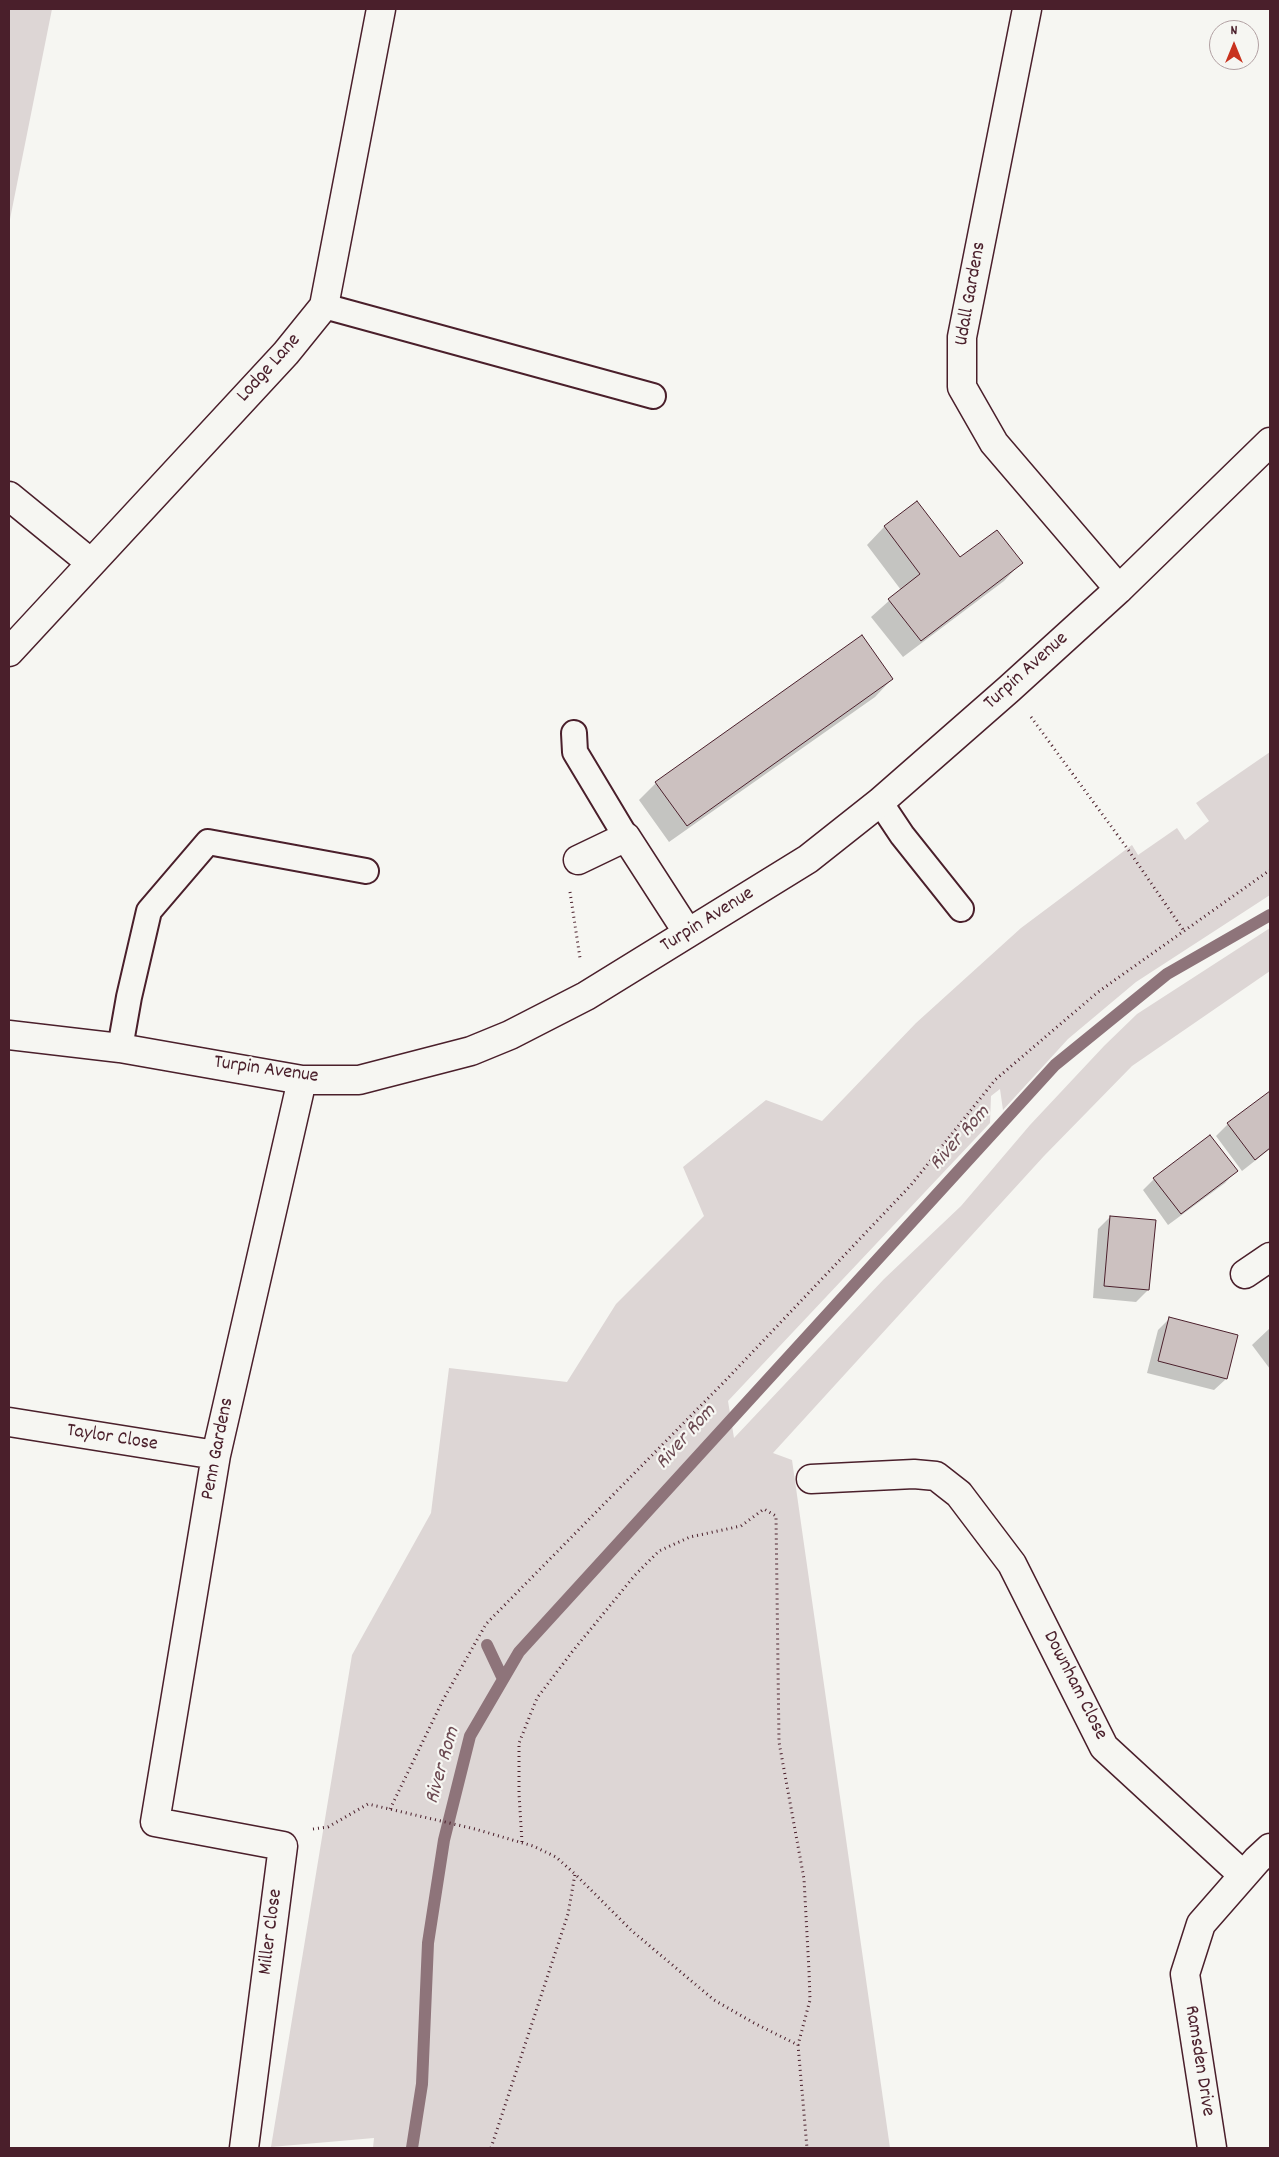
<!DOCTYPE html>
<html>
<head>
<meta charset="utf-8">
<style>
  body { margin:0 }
  #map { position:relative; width:1279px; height:2157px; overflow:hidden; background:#f6f6f2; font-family:Dekko,sans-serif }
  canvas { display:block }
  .frame { position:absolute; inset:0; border:10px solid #4a1f2b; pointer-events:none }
  .north { position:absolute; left:1209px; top:20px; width:50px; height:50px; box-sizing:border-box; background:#f6f6f2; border:1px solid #b1a0a2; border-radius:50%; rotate:0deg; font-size:14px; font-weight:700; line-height:20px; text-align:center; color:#4a1f2b }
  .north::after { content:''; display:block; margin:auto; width:18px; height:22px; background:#c8321e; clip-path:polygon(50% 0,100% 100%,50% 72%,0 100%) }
</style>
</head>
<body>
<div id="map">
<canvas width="1279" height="2157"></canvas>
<div class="frame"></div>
<div class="north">N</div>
</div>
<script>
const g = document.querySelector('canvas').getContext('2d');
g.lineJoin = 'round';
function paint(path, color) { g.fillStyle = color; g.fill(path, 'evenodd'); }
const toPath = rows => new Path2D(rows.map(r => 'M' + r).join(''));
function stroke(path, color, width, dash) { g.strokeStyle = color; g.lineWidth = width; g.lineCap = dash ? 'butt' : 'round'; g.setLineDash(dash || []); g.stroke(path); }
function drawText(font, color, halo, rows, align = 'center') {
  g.font = font + ' Dekko,sans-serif'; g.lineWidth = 4.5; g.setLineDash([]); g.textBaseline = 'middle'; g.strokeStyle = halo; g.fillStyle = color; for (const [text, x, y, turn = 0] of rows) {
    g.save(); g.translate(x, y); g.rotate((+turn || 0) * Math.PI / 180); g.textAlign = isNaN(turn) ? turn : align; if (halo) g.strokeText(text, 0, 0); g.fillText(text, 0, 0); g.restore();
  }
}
const green = toPath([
  [9,9,52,9,9,224],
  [1270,752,1270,895,1136,982,1068,1039,1003,1110,1000,1089,991,1096,990,1123,728,1401,734,1438,884,1279,961,1206,1030,1125,1104,1046,1137,1014,1270,928,1270,971,1132,1066,1044,1156,773,1453,792,1460,890,2148,373,2148,374,2138,271,2147,352,1655,431,1513,449,1368,567,1382,616,1304,704,1216,683,1167,766,1100,822,1121,916,1023,1021,928,1132,845,1138,855,1177,828,1185,840,1209,821,1196,803]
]);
const shadow = toPath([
  [917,503,960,559,1021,563,1004,581,903,657,871,617,901,590,867,545,884,527],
  [892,679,875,697,669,842,639,800,656,783],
  [1270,1092,1270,1149,1242,1171,1216,1136,1228,1124],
  [1236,1171,1225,1183,1168,1225,1143,1190,1154,1179],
  [1110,1217,1148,1290,1136,1302,1093,1298,1098,1229],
  [1170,1318,1226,1379,1214,1390,1147,1373,1158,1330],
  [1270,1328,1270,1369,1252,1345]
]);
const stream = toPath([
  [487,1645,503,1679],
  [412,2148,422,2084,428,1943,444,1840,470,1736,519,1652,1055,1065,1167,974,1270,915]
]);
const building = toPath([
  [917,501,960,557,997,530,1023,563,921,641,888,599,920,574,884,526,917,501],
  [862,635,893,679,687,826,655,782,862,635],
  [1270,1091,1270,1148,1255,1160,1227,1123,1270,1091],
  [1210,1135,1238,1171,1181,1214,1153,1178,1210,1135],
  [1110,1216,1156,1220,1149,1290,1104,1286,1110,1216],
  [1169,1317,1238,1335,1227,1379,1158,1361,1169,1317]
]);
const path = toPath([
  [1031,717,1127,848,1184,931],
  [570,892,580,958],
  [390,1809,443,1700,486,1624,725,1381,911,1185,995,1080,1098,992,1270,870],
  [313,1829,328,1827,368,1804,475,1829,533,1846,556,1857,575,1874],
  [522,1842,519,1794,519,1743,537,1698,572,1652,635,1575,659,1551,690,1537,741,1526,764,1509,776,1516,779,1742,804,1879,809,1971,810,2000,798,2045],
  [491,2148,568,1914,575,1874,632,1931,714,2000,754,2023,798,2045,807,2148]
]);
const lane = toPath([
  [324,306,653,396],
  [574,733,575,752,626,837],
  [880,802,902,835,961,909],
  [120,1048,129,997,149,911,208,842,366,871]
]);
const street = toPath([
  [1027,9,962,337,962,387,994,443,1119,589],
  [9,496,91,563],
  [9,652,286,353,324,306,381,9],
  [578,860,626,837,688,933],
  [9,1035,120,1048,302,1080,359,1080,471,1051,510,1035,586,996,808,859,880,802,1009,689,1119,589,1270,442],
  [1245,1274,1270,1257],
  [9,1422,216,1455],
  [811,1479,914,1474,936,1476,959,1494,1012,1564,1104,1747,1243,1875],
  [244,2148,283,1846,155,1822,216,1455,302,1080],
  [1212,2148,1185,1974,1201,1924,1257,1860,1270,1848]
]);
const streetNames = [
  ["Udall Gardens",972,294,-80],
  ["Lodge Lane",270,369,-48],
  ["Turpin Avenue",1027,672,-42],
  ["Turpin Avenue",708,921,-32],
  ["Turpin Avenue",266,1071,8],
  ["Taylor Close",112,1439,9],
  ["Penn Gardens",219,1449,-79],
  ["Downham Close",1074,1686,63],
  ["Miller Close",272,1932,-83],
  ["Ramsden Drive",1198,2061,81]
];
const waterNames = [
  ["River Rom",961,1139,-48],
  ["River Rom",687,1438,-48],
  ["River Rom",444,1766,-74]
];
paint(green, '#ddd6d5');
paint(shadow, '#0003');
stroke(stream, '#8e747a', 12);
paint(building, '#ccc1c0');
stroke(building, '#4a1f2b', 1);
stroke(lane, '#4a1f2b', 28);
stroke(street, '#4a1f2b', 31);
stroke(path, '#4a1f2b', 3, [1, 4]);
stroke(lane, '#f6f6f2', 24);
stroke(street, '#f6f6f2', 28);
drawText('20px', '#4a1f2b', '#f6f6f2', streetNames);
drawText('italic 21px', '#6c4a52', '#f6f6f2', waterNames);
</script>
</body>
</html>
